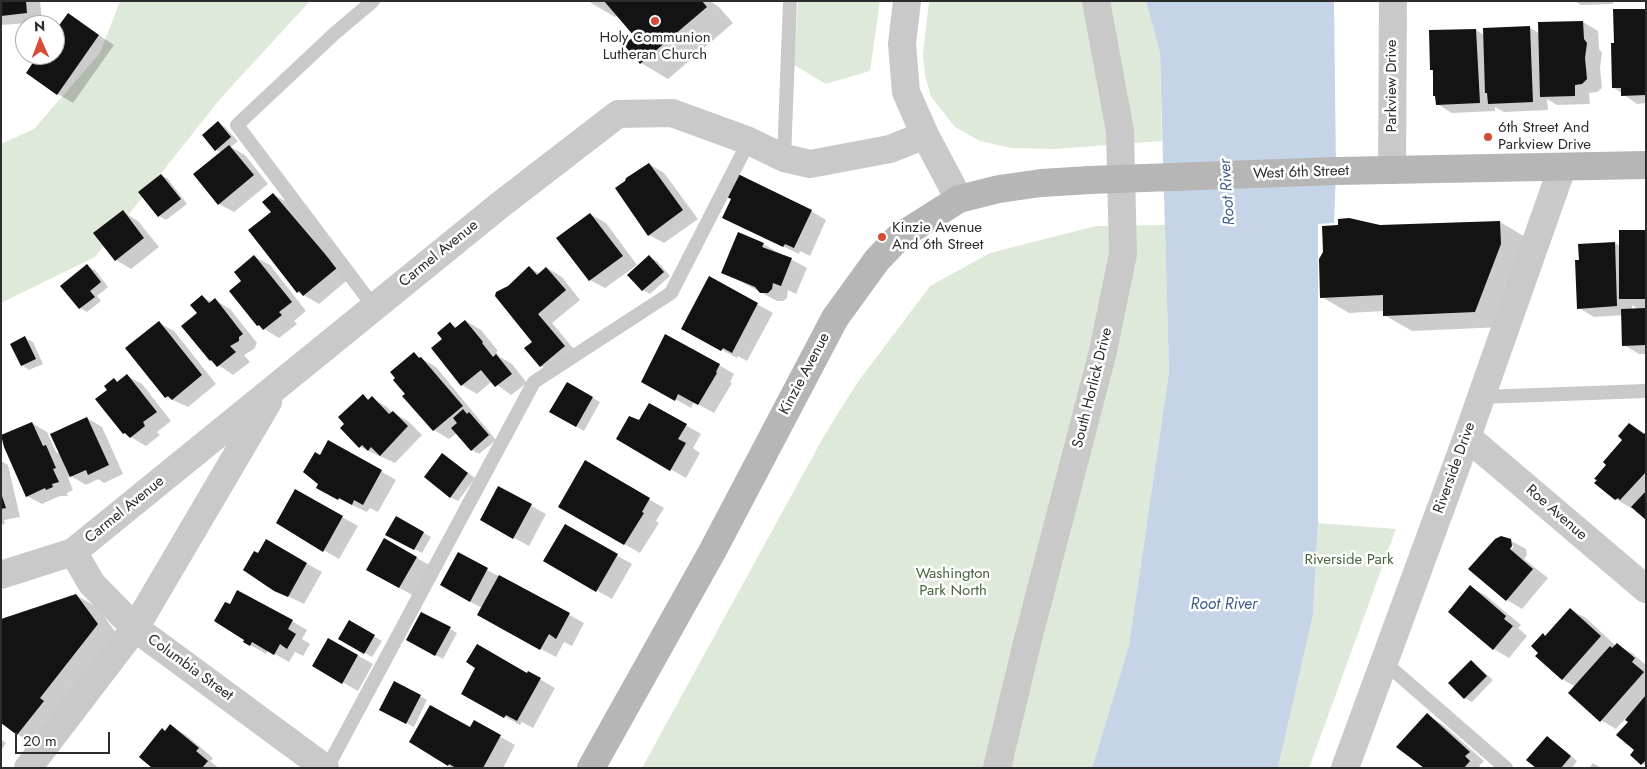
<!DOCTYPE html>
<html>
<head>
<meta charset="utf-8">
<style>
  body { margin:0 }
  #map { position:relative; width:1647px; height:769px; overflow:hidden; background:#fff; font-family:Jost,sans-serif }
  canvas { display:block }
  .frame { position:absolute; inset:0; border:2px solid #2c2c2c; pointer-events:none }
  .north { position:absolute; left:15px; top:15px; width:50px; height:50px; box-sizing:border-box; background:#fff; border:1px solid #ababab; border-radius:50%; rotate:358deg; font-size:14px; font-weight:700; line-height:20px; text-align:center; color:#2c2c2c }
  .north::after { content:''; display:block; margin:auto; width:18px; height:22px; background:#d84b38; clip-path:polygon(50% 0,100% 100%,50% 72%,0 100%) }
  .scale { position:absolute; left:15px; top:732px; width:95px; height:22px; box-sizing:border-box; border:2px solid #2c2c2c; border-top:0; padding-left:6px; font-size:15px; line-height:18px; white-space:nowrap; color:#2c2c2c; -webkit-text-stroke:4px #fff; paint-order:stroke }
</style>
</head>
<body>
<div id="map">
<canvas width="1647" height="769"></canvas>
<div class="frame"></div>
<div class="north">N</div>
<div class="scale">20 m</div>
</div>
<script>
const g = document.querySelector('canvas').getContext('2d');
g.lineJoin = 'round';
function paint(path, color) { g.fillStyle = color; g.fill(path, 'evenodd'); }
const toPath = rows => new Path2D(rows.map(r => 'M' + r).join(''));
function stroke(path, color, width, dash) { g.strokeStyle = color; g.lineWidth = width; g.lineCap = dash ? 'butt' : 'round'; g.setLineDash(dash || []); g.stroke(path); }
function drawText(font, color, halo, rows, align = 'center') {
  g.font = font + ' Jost,sans-serif'; g.lineWidth = 5; g.setLineDash([]); g.textBaseline = 'middle'; g.strokeStyle = halo; g.fillStyle = color; for (const [text, x, y, turn = 0] of rows) {
    g.save(); g.translate(x, y); g.rotate((+turn || 0) * Math.PI / 180); g.textAlign = isNaN(turn) ? turn : align; if (halo) g.strokeText(text, 0, 0); g.fillText(text, 0, 0); g.restore();
  }
}
const green = toPath([
  [120,1,310,1,220,99,95,257,1,303,1,144,34,129,100,53],
  [798,1,880,1,870,71,826,84,794,65],
  [929,1,1146,1,1160,53,1162,141,1055,149,1011,148,980,141,955,127,931,97,925,75,923,54],
  [1165,225,1169,372,1129,645,1092,768,642,768,824,436,857,383,930,286,990,253,1096,226],
  [1318,523,1396,529,1309,768,1278,768,1313,615]
]);
const water = toPath([
  [1146,1,1334,1,1336,171,1334,223,1318,224,1318,523,1313,615,1278,768,1092,768,1129,645,1169,372,1160,53]
]);
const shadow = toPath([
  [1,1,40,1,42,22,1,25],
  [588,1,710,1,719,7,733,23,668,79,641,63,636,36,617,15,615,17],
  [1575,1,1613,1,1613,4,1581,5],
  [1646,10,1646,103,1637,104,1613,87,1615,44],
  [68,15,114,45,73,103,58,94,40,55,55,55,55,34],
  [1583,22,1598,31,1599,49,1602,53,1600,67,1602,88,1597,92,1589,93,1590,104,1557,105,1547,99,1548,110,1504,112,1495,107,1495,111,1452,113,1437,104,1437,96,1434,95,1430,31,1476,30,1484,35,1529,27,1540,34],
  [218,123,225,127,238,141,231,147,245,155,268,184,234,212,219,204,222,153,216,150],
  [649,164,664,173,698,219,664,243,649,235],
  [161,175,168,179,187,204,166,220,159,216],
  [274,195,289,203,351,277,319,304,298,292,250,230,272,212],
  [732,199,811,211,826,220,810,256,800,251,799,254,724,218],
  [123,212,138,221,159,247,131,269,116,260],
  [590,214,606,223,637,265,605,288,590,280],
  [1500,222,1527,238,1502,327,1412,331,1384,315,1384,311,1349,313,1322,297,1380,227],
  [1646,231,1646,354,1639,354,1624,345,1623,315,1594,317,1579,308,1580,261,1615,243,1620,246],
  [1632,305,1639,310,1632,310],
  [763,244,807,268,796,294,788,290,787,298,783,301,777,301,723,272],
  [255,257,270,265,306,311,294,321,297,324,279,338,258,325],
  [649,257,657,261,670,276,650,294,643,290],
  [87,266,95,270,108,287,97,296,101,301,87,312,80,308],
  [529,267,540,274,547,268,562,277,580,300,552,323,579,355,556,374,541,366,533,342,497,293,505,287,507,288],
  [710,278,773,313,747,361,738,356,737,358,698,337],
  [202,297,212,302,215,300,230,309,257,343,254,349,244,355,250,362,233,375,211,360,199,313],
  [466,321,481,330,498,351,496,352,500,357,512,364,527,383,511,395,492,381,477,394,462,385,444,340,450,324,457,328],
  [159,323,174,331,216,384,188,407,166,397],
  [25,338,33,342,43,364,29,370,22,365],
  [414,354,436,367,496,440,479,454,472,450,457,433,449,439,434,430,403,397,406,394],
  [719,365,734,374,730,382,732,383,714,413,694,402,691,408,643,381],
  [127,376,142,384,171,421,157,432,160,435,146,446,124,433,108,390,114,380,118,382],
  [567,383,600,402,584,431,551,412],
  [363,396,370,400,372,398,387,407,393,413,408,421,422,435,395,463,360,447],
  [650,404,701,434,693,448,700,453,686,478,618,439,639,422],
  [87,418,102,427,123,474,104,483,98,479,86,485,71,476,68,478,73,490,67,493,68,496,60,496,42,504,27,496,32,423,47,432,56,452,61,455],
  [1629,424,1646,434,1646,518,1632,507,1631,508,1616,499,1596,483,1624,440],
  [329,442,396,480,378,512,370,508,367,512,333,496,320,457],
  [443,454,475,478,458,501,450,497],
  [1,461,8,465,20,517,4,520,5,524,1,525],
  [585,462,664,508,656,521,659,523,640,553,559,507],
  [499,488,546,514,529,546,481,520],
  [295,491,358,526,339,559,277,523],
  [397,518,431,537,422,553,387,534],
  [565,526,632,564,612,599,545,561],
  [1504,537,1526,549,1527,555,1524,559,1548,578,1522,609,1507,600,1470,569,1495,540],
  [1510,546,1514,546,1507,555,1505,553],
  [384,539,431,566,414,596,367,570],
  [266,541,322,572,304,604,275,590,259,555],
  [458,554,584,623,572,646,564,642,556,657,494,624,482,608,456,594],
  [1470,587,1485,595,1521,625,1518,628,1527,636,1509,658,1494,649,1449,612],
  [76,595,98,608,119,637,39,747,17,734],
  [1570,610,1586,618,1616,646,1617,645,1632,653,1646,665,1646,766,1631,755,1636,750,1630,721,1626,718,1616,729,1601,720,1576,687,1562,679,1546,637],
  [278,613,307,630,302,639,310,644,303,656,295,652,289,662,268,650,266,654,245,642],
  [422,613,457,633,443,659,408,640],
  [349,622,382,641,372,657,340,639],
  [328,639,373,664,358,691,314,666],
  [1471,661,1493,680,1472,702,1465,698],
  [477,668,528,675,529,673,555,688,533,728,522,722,520,725,478,702],
  [420,696,427,700,414,727,381,710],
  [1427,715,1442,724,1484,761,1479,766,1482,768,1425,768],
  [474,722,515,745,503,768,452,768,431,756,470,729],
  [171,726,186,735,213,758,210,761,219,768,154,768,166,732],
  [1548,737,1577,761,1572,768,1538,768],
  [1,739,6,743,1,751],
  [1593,763,1601,768,1589,768]
]);
const building = toPath([
  [1,1,26,1,27,13,1,16],
  [604,1,702,1,707,7,640,64,624,45,634,36],
  [1613,9,1646,9,1646,95,1621,96,1621,88,1612,88,1611,43,1614,43],
  [68,13,99,35,57,95,26,73,38,55,55,55,55,31],
  [1583,21,1584,39,1587,43,1585,58,1587,79,1582,84,1575,85,1575,96,1540,97,1538,22],
  [1530,26,1533,102,1488,104,1487,93,1485,93,1483,28],
  [1476,29,1480,103,1436,105,1435,96,1433,96,1433,70,1430,70,1429,30],
  [218,121,231,137,215,151,202,135],
  [229,145,254,175,218,205,193,174],
  [649,163,683,210,648,236,615,188,625,181,626,178],
  [161,174,181,199,158,217,138,192],
  [738,174,812,210,794,248,785,244,783,247,722,218,731,199,727,197],
  [273,193,337,268,303,296,299,291,297,293,248,230,271,212,262,202],
  [123,210,144,238,115,261,93,233],
  [590,213,623,256,589,281,556,238],
  [1349,218,1380,225,1500,221,1501,244,1475,312,1383,316,1383,295,1320,298,1319,259,1323,252,1322,226,1338,225,1338,219],
  [1619,230,1646,230,1646,299,1619,299],
  [738,232,764,243,762,247,792,258,781,286,773,283,772,289,768,293,760,293,755,287,721,273],
  [1615,242,1617,306,1577,309,1575,260,1579,260,1578,244],
  [254,255,292,302,279,312,282,315,263,330,259,325,257,326,229,291,241,281,234,272],
  [649,255,664,272,642,291,627,275],
  [87,264,101,282,90,291,95,297,79,309,60,286],
  [529,266,537,275,546,267,566,290,538,314,565,346,540,367,524,348,532,342,495,296,496,292,508,286],
  [709,276,758,303,732,353,723,348,721,351,681,329],
  [202,295,209,303,215,298,243,334,239,337,239,341,230,346,236,352,217,367,211,360,210,361,181,326,197,313,190,305],
  [1646,308,1646,345,1622,346,1621,309],
  [465,320,483,342,482,343,493,357,496,354,512,374,495,387,481,370,461,386,431,348,442,339,437,333,450,322,455,328],
  [159,321,202,375,172,400,168,396,165,398,125,348],
  [665,334,720,364,716,372,717,373,698,405,678,394,675,401,641,382],
  [25,336,36,359,21,366,10,344],
  [414,352,419,358,421,357,463,406,433,431,402,396,405,394,393,380,395,378,390,372],
  [127,374,157,412,143,422,145,426,130,438,125,433,123,434,95,399,107,390,104,386,114,378,117,382],
  [567,382,593,397,576,427,549,412],
  [363,394,368,400,372,396,389,414,393,411,408,426,380,456,371,447,368,451,362,445,359,448,340,428,344,424,338,417],
  [649,403,687,424,678,439,686,443,670,471,616,439,629,416,639,420],
  [463,409,467,414,469,412,489,435,471,451,451,428,457,423,453,418],
  [87,417,109,465,88,475,86,470,70,477,50,434],
  [32,422,43,446,46,445,56,468,53,469,59,482,52,484,53,487,46,490,45,488,26,497,4,447,1,435],
  [1629,423,1644,434,1646,432,1646,472,1620,500,1618,498,1615,500,1594,483,1597,480,1594,479,1606,465,1603,462,1622,440,1618,436],
  [328,440,382,470,363,505,354,500,352,505,339,498,338,500,316,488,318,484,303,472,315,452,320,455],
  [442,453,468,473,450,498,424,477],
  [585,460,650,498,642,512,644,513,624,545,558,507],
  [498,486,532,504,513,539,480,520],
  [295,489,343,516,323,552,276,523],
  [1646,491,1646,520,1631,507],
  [1,493,6,508,1,509],
  [396,516,424,532,414,550,385,535],
  [565,524,618,554,596,592,543,561],
  [1501,536,1511,539,1512,546,1510,549,1533,569,1506,601,1468,569,1495,539],
  [384,538,417,557,399,588,366,570],
  [266,539,307,563,288,597,274,591,243,570,254,551,258,553],
  [458,552,488,568,470,602,440,585],
  [499,575,570,613,556,639,549,634,540,650,477,615],
  [1470,585,1506,616,1504,619,1513,626,1493,650,1448,612],
  [237,590,293,620,288,629,296,634,287,649,280,644,274,655,252,642,250,646,243,642,244,640,214,621,225,602,230,604],
  [76,594,98,624,40,698,44,701,17,735,1,723,1,619],
  [1570,608,1601,636,1562,680,1535,656,1538,653,1531,646,1543,633,1545,636],
  [421,612,451,627,435,656,406,640],
  [349,620,375,635,364,654,338,639],
  [328,638,358,655,342,684,312,666],
  [1617,643,1635,658,1632,662,1644,672,1600,722,1568,693,1610,646,1612,648],
  [477,644,527,673,528,671,541,678,517,721,506,715,504,718,461,694,475,668,466,662],
  [1471,660,1487,676,1464,699,1448,683],
  [394,681,421,695,406,724,379,710],
  [1646,695,1646,760,1641,765,1630,755,1634,750,1616,735,1628,722,1625,720],
  [430,705,470,727,474,720,501,735,483,768,456,768,449,764,448,766,409,742],
  [1427,713,1470,752,1465,756,1470,761,1464,768,1424,768,1396,747],
  [170,724,199,748,196,751,208,761,202,768,152,768,139,757,162,728,165,731],
  [1547,736,1571,756,1561,768,1536,768,1526,760]
]);
const lane = toPath([
  [373,1,334,34,237,125,374,307],
  [784,158,790,1],
  [1481,397,1646,391],
  [1384,662,1506,768],
  [327,768,534,382,671,293,749,141]
]);
const street = toPath([
  [907,1,902,44,906,92,925,135,959,199],
  [1392,170,1393,1],
  [1467,437,1646,589],
  [73,552,92,584,135,628,325,768],
  [1,575,73,552,500,205,618,114,672,113,749,141,784,158,810,164,890,149,925,135],
  [28,768,135,628,268,402],
  [997,768,1027,643,1103,351,1123,254,1120,131,1096,1],
  [1345,768,1467,437,1562,168]
]);
const secondary = toPath([
  [1336,171,1646,165],
  [591,768,713,550,835,318,877,260,899,237,959,199,999,189,1041,183,1090,180]
]);
const secondaryBridge = toPath([
  [1090,180,1336,171]
]);
const markers = [
  [655,21,5,"#d84b38"],
  [1488,137,5,"#d84b38"],
  [882,237,5,"#d84b38"]
];
const poiNames = [
  ["Holy Communion",655,38,"center"],
  ["Lutheran Church",655,55,"center"],
  ["6th Street And",1498,128],
  ["Parkview Drive",1498,145],
  ["Kinzie Avenue",892,228],
  ["And 6th Street",892,245]
];
const streetNames = [
  ["Parkview Drive",1392,86,-90],
  ["West 6th Street",1301,173,-2],
  ["Carmel Avenue",439,254,-39],
  ["Kinzie Avenue",805,374,-62],
  ["South Horlick Drive",1093,388,-76],
  ["Riverside Drive",1455,468,-70],
  ["Carmel Avenue",125,510,-39],
  ["Roe Avenue",1556,513,41],
  ["Columbia Street",190,668,36]
];
const parkNames = [
  ["Riverside Park",1349,560],
  ["Washington",953,574],
  ["Park North",953,591]
];
const waterNames = [
  ["Root River",1228,192,-94],
  ["Root River",1224,605]
];
paint(green, '#dfe9d9');
paint(water, '#c6d4e8');
paint(shadow, '#0003');
paint(building, '#131313');
stroke(lane, '#c9c9c9', 14);
stroke(street, '#c9c9c9', 28);
stroke(secondary, '#b6b6b6', 28);
stroke(secondaryBridge, '#b6b6b6', 28);
for (const [x, y, r, color] of markers) { const dot = new Path2D(); dot.arc(x, y, r, 0, 2 * Math.PI); g.fillStyle = color; g.fill(dot); stroke(dot, '#fff', 2); }
drawText('15px', '#2c2c2c', '#fff', poiNames, 'left');
drawText('15px', '#2c2c2c', '#fff', streetNames);
drawText('15px', '#47643c', '#fff', parkNames);
drawText('italic 16px', '#405e87', '#fff', waterNames);
</script>
</body>
</html>
